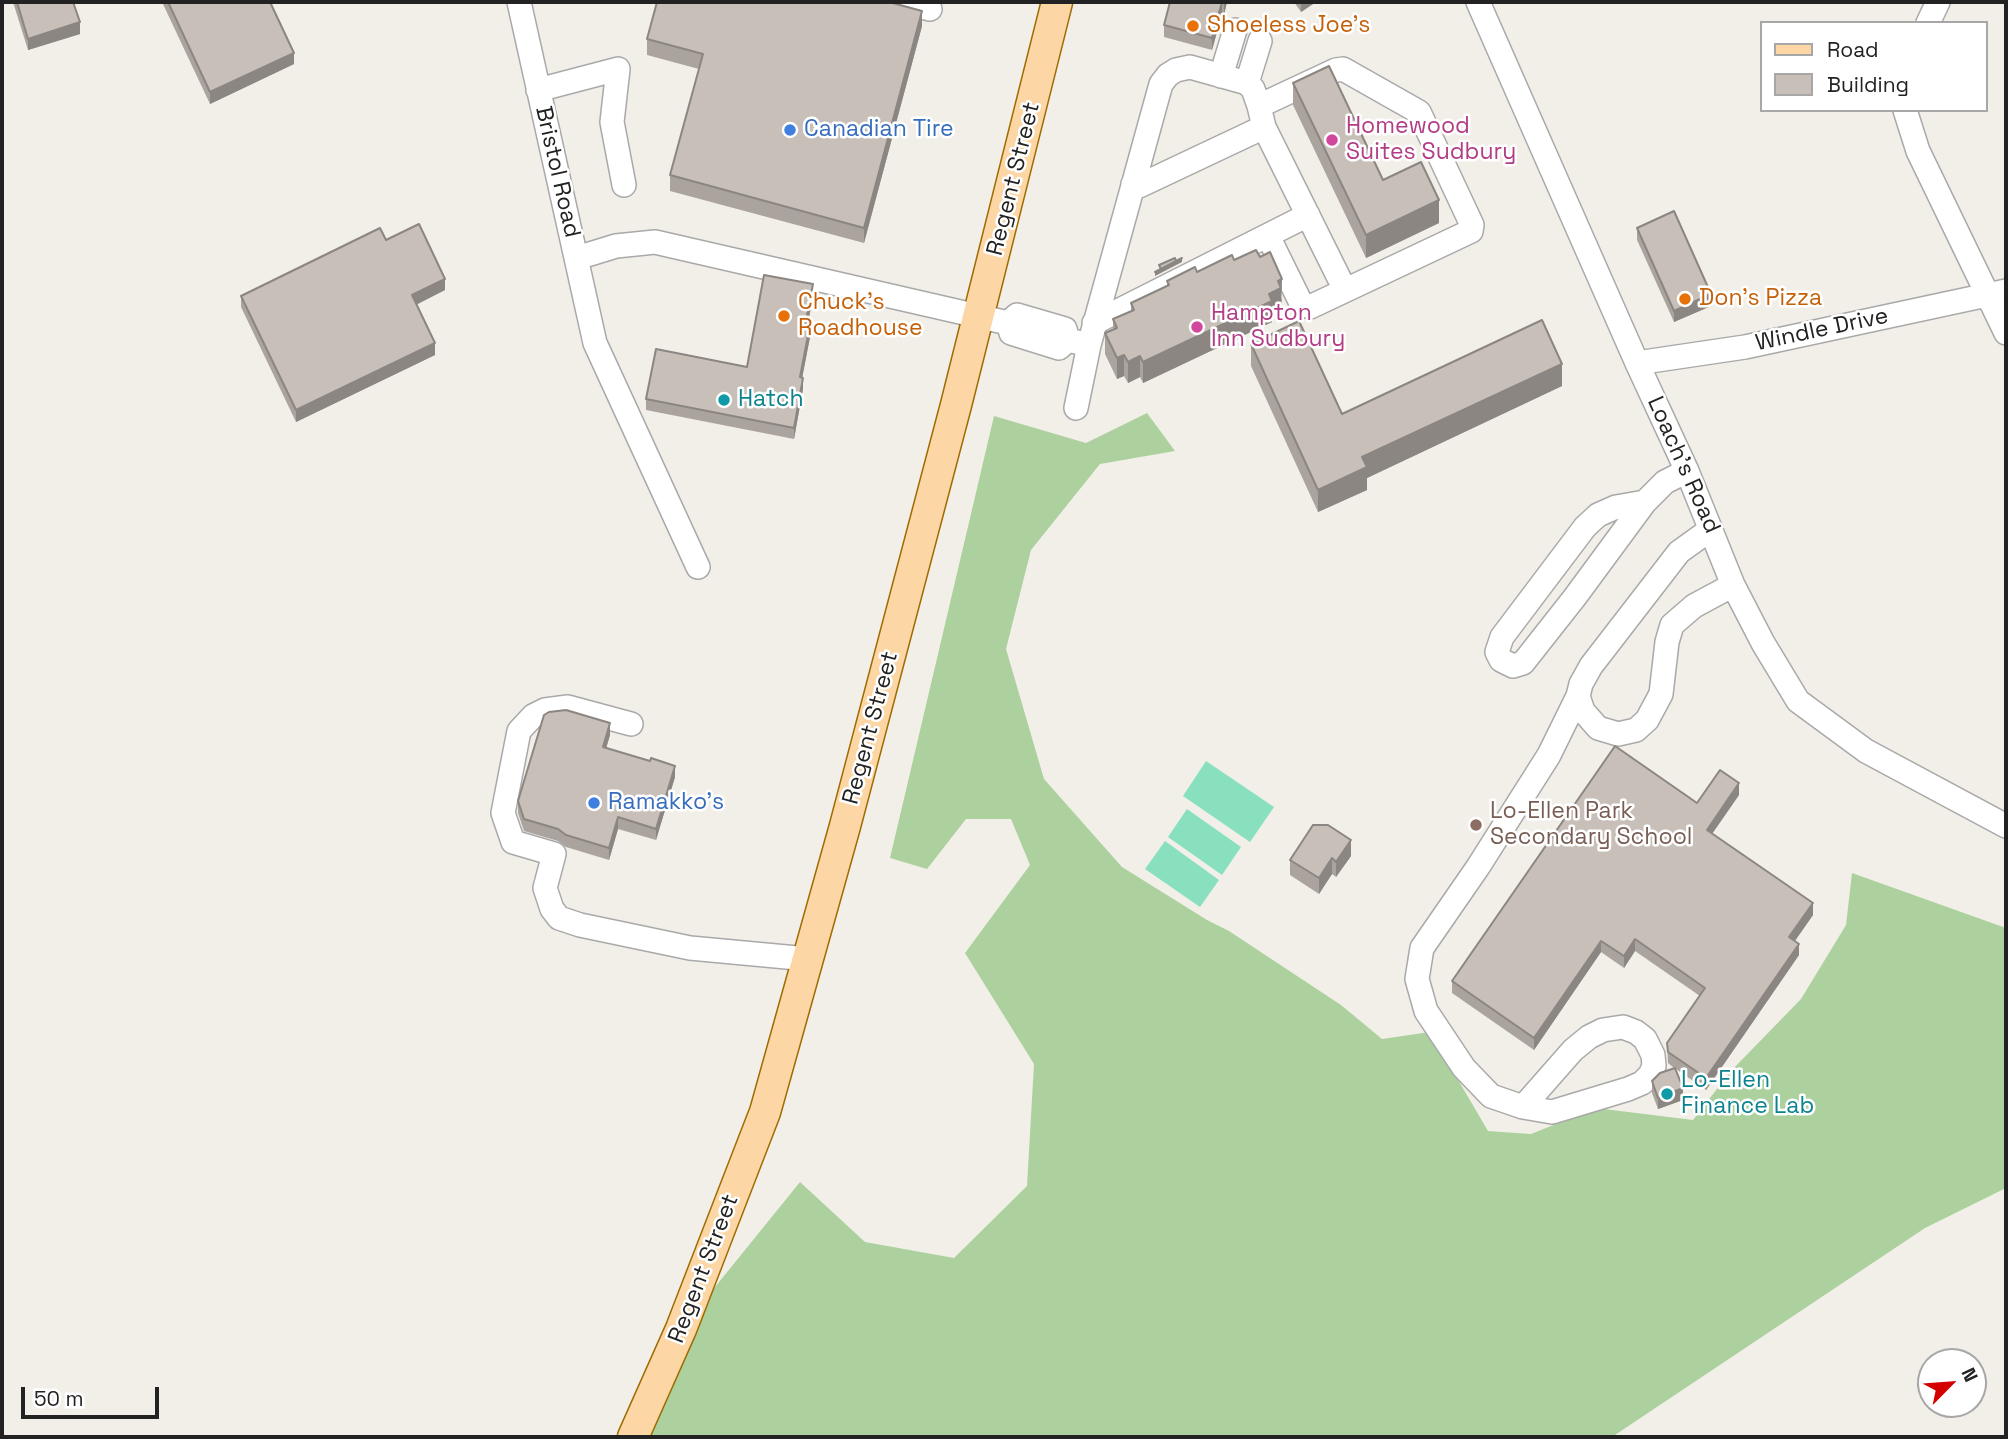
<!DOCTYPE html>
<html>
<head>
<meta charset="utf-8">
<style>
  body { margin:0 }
  #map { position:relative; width:2008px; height:1439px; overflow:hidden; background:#f2efe9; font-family:"Space Grotesk",sans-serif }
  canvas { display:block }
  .frame { position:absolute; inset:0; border:4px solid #222; pointer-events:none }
  .legend { position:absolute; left:1760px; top:21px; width:228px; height:91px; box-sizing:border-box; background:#fff; border:2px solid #a7a7a7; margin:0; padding:9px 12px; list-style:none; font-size:21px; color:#222 }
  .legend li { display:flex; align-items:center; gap:14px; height:35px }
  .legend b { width:35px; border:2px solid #a7a7a7 }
  .north { position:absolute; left:1917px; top:1348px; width:70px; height:70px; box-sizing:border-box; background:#fff; border:2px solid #a7a7a7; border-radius:50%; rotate:65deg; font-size:19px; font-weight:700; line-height:28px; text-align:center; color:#222 }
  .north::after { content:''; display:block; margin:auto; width:24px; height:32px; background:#d40000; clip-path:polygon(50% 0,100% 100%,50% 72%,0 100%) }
  .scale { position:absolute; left:21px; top:1387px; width:138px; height:32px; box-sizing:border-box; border:4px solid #222; border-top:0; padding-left:9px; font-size:21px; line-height:24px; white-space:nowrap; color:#222; -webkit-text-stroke:5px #fff; paint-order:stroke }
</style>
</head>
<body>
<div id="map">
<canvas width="2008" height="1439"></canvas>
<div class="frame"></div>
<ul class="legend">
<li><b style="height:9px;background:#fcd6a4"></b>Road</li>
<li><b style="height:19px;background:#c7bfb8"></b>Building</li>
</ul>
<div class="north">N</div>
<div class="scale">50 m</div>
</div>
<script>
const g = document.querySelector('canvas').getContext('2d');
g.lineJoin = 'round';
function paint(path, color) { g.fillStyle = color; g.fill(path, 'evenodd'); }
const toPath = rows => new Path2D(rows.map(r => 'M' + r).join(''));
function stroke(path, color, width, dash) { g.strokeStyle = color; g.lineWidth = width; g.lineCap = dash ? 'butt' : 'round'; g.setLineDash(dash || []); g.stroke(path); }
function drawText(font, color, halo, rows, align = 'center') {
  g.font = font + ' "Space Grotesk",sans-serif'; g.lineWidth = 5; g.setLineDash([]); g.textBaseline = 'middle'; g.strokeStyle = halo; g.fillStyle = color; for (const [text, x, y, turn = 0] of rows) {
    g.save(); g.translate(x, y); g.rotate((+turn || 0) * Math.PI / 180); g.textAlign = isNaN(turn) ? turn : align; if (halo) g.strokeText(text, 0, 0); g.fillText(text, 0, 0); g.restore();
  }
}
const forest = toPath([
  [1147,413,1175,451,1100,464,1031,550,1006,649,1044,779,1122,867,1207,920,1229,931,1341,1005,1382,1039,1430,1032,1488,1131,1531,1134,1596,1108,1693,1120,1730,1072,1801,999,1846,925,1852,873,2006,928,2006,1188,1925,1228,1612,1437,634,1437,681,1329,800,1182,865,1242,954,1258,1027,1186,1034,1064,965,953,1030,865,1011,819,966,819,927,869,890,858,994,416,1086,443]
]);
const pitch = toPath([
  [1206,761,1274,807,1250,842,1183,796],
  [1187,809,1241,847,1222,875,1168,837],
  [1165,841,1219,880,1200,907,1145,869]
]);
const minor = toPath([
  [519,2,595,343,698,567],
  [901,2,930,9],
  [1478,2,1637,363,1687,471,1733,585,1763,643,1798,701,1866,751,2006,826],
  [1928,23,1938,2],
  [1221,76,1235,30],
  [1247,83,1260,41],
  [538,90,618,69,612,122,624,185],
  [1259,106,1336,70,1343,69,1419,112,1472,225,1471,231,1310,307,1301,303,1268,236],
  [1905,110,1918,151,2006,333],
  [1133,184,1139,186,1264,127],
  [577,258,616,246,655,242,1008,323],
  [1008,323,1017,315,1065,329,1068,340],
  [1008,323,1011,333,1059,348,1068,340],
  [1094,323,1308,215],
  [1068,340,1089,345,1076,408],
  [1089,345,1161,84,1168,75,1176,70,1190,67,1247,83,1253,89,1259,106,1264,127,1345,290],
  [1637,363,1745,347,2006,291],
  [1645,502,1616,507,1598,515,1585,527,1502,637,1497,652,1501,660,1513,666,1523,663,1575,597,1645,502,1665,482,1687,471],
  [1711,529,1679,552,1591,666,1581,684,1578,696,1583,711,1598,728,1618,734,1636,730,1647,720,1661,694,1667,642,1672,625,1694,606,1733,585],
  [631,724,568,707,545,710,533,716,519,731,503,813,513,842,554,854,545,888,552,909,559,918,580,925,690,948,808,959],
  [1523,1107,1573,1050,1589,1037,1603,1030,1623,1027,1636,1032,1645,1039,1653,1055,1654,1066,1650,1075,1642,1083,1628,1089,1552,1112,1523,1107,1491,1096,1464,1068,1426,1011,1417,979,1422,948,1478,867,1549,755,1578,696]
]);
const major = toPath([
  [633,1437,681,1329,765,1112,845,826,956,405,1057,2]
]);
const wall = toPath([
  [13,2,73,2,80,34,28,50],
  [162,2,270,2,294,64,210,104],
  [1170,2,1227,2,1224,15,1222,14,1212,50,1164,37,1164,25],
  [1294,2,1316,2,1301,12],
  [922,26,864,243,670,191,670,175,699,69,647,55,647,39],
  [1293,83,1383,180,1439,223,1366,258,1293,105],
  [1637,228,1711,306,1674,322,1637,240],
  [386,240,445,290,416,304,435,355,296,422,241,307,241,296],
  [1234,260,1282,299,1281,309,1272,313,1272,322,1143,383,1140,377,1128,383,1124,376,1117,379,1105,354,1105,333,1113,330,1113,319,1131,311,1131,303,1167,286,1167,281],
  [813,296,808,325,810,337,802,378,803,389,794,439,646,410,646,399,747,367],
  [1251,344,1342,414,1562,386,1367,478,1367,490,1318,512,1251,366],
  [610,735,606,748,675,777,656,840,618,829,609,860,566,847,558,841,524,831,518,813,518,801],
  [1739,795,1712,834,1813,915,1795,941,1799,955,1706,1090,1676,1069,1683,1100,1658,1109,1652,1093,1652,1081,1674,1068,1668,1063,1667,1043,1700,996,1635,951,1624,968,1601,952,1534,1050,1452,993,1452,981],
  [1351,856,1336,877,1332,874,1319,894,1290,875,1290,860]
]);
const shadedWall = toPath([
  [1222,2,1222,14,1212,50,1212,38],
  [1224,2,1227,2,1224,15],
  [1301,2,1316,2,1301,12],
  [922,11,922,26,864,243,864,228],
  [80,22,80,34,28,50,28,39],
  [294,53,294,64,210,104,210,92],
  [1439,200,1439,223,1366,258,1366,235],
  [1182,258,1182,262,1155,276,1155,272],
  [445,279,445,290,412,307,412,295],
  [1282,279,1281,309,1272,313,1272,322,1143,383,1143,362,1269,294,1278,281],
  [813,284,813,296,805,336,805,325],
  [1711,294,1711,306,1674,322,1674,311],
  [810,325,810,337,800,389,800,377],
  [435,343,435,355,296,422,296,410],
  [1124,355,1124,376,1117,379,1117,358],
  [1140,356,1140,377,1128,383,1128,362],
  [1562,364,1562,386,1367,478,1367,490,1318,512,1318,490,1362,457],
  [803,378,803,389,794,439,794,428],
  [610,723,610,735,603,759,603,747],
  [675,766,675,777,656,840,656,829],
  [1739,783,1739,795,1707,841,1707,830],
  [618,817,618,829,609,860,609,848],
  [1351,840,1351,856,1336,877,1336,862],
  [1332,858,1332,874,1319,894,1319,878],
  [1813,903,1813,915,1789,949,1789,937],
  [1635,939,1635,951,1624,968,1624,956],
  [1601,941,1601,952,1534,1050,1534,1038],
  [1799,944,1799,955,1706,1090,1706,1078],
  [1683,1088,1683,1100,1658,1109,1658,1098]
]);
const building = toPath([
  [17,2,73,2,80,22,28,39,17,2],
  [168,2,270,2,294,53,210,92,168,2],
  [657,2,889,2,922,11,864,228,670,175,703,54,647,39,657,2],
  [1170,2,1224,2,1224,3,1222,2,1212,38,1164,25,1170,2],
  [1329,66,1383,180,1421,162,1439,200,1366,235,1293,83,1329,66],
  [1674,211,1711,294,1674,311,1637,228,1674,211],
  [419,224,445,279,412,295,435,343,296,410,241,296,380,228,386,240,419,224],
  [1256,250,1260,257,1270,252,1282,279,1278,281,1281,288,1269,294,1272,301,1143,362,1140,356,1128,362,1124,355,1117,358,1105,333,1117,328,1113,319,1134,310,1131,303,1169,285,1167,281,1195,267,1197,272,1232,255,1234,260,1256,250],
  [1175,258,1176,261,1182,258,1155,272,1161,269,1159,265,1175,258],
  [764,275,813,284,805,325,810,325,800,377,803,378,794,428,646,399,656,349,747,367,764,275],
  [1542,320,1562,364,1362,457,1367,467,1318,490,1251,344,1299,321,1342,414,1542,320],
  [566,710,610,723,603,747,650,761,651,758,675,766,656,829,618,817,609,848,566,835,558,829,524,819,518,801,544,715,549,712,566,710],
  [1615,746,1697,803,1720,770,1739,783,1707,830,1813,903,1789,937,1799,944,1706,1078,1668,1052,1667,1043,1705,988,1635,939,1624,956,1601,941,1534,1038,1452,981,1615,746],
  [1313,825,1328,825,1351,840,1336,862,1332,858,1319,878,1290,860,1313,825],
  [1675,1068,1683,1088,1658,1098,1652,1081,1660,1073,1675,1068]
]);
const markers = [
  [1193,26,7,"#e8710a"],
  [790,130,7,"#3f7fe0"],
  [1332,140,7,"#d1479c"],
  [1685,299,7,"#e8710a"],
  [784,316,7,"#e8710a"],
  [1197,327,7,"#d1479c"],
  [724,400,7,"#0f9aa8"],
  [594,803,7,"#3f7fe0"],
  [1476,825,7,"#8d6e63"],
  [1667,1094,7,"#0f9aa8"]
];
const foodNames = [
  ["Shoeless Joe's",1207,26],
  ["Don's Pizza",1699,299],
  ["Chuck's",798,303],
  ["Roadhouse",798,329]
];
const hotelNames = [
  ["Homewood",1346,127],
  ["Suites Sudbury",1346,153],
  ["Hampton",1211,314],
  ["Inn Sudbury",1211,340]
];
const shopNames = [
  ["Canadian Tire",804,130],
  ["Ramakko's",608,803]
];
const streetNames = [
  ["Bristol Road",557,172,77],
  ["Regent Street",1014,179,-76],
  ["Windle Drive",1822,330,-12],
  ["Loach's Road",1683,465,66],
  ["Regent Street",871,728,-75],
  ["Regent Street",704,1269,-69]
];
const cultureNames = [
  ["Hatch",738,400],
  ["Lo-Ellen",1681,1081],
  ["Finance Lab",1681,1107]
];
const educationNames = [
  ["Lo-Ellen Park",1490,812],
  ["Secondary School",1490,838]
];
paint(forest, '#add19e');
paint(pitch, '#88e0be');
stroke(minor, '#a9a9a9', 26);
stroke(major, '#a06b00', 33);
stroke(minor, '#fff', 23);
stroke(major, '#fcd6a4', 30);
paint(wall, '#aba49e');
paint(shadedWall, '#8b8681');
paint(building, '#c7bfb8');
stroke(building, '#8b8681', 2);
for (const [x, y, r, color] of markers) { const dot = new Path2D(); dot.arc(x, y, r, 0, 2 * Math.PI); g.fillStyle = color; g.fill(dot); stroke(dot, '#fff', 2.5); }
drawText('23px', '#c56008', '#fff', foodNames, 'left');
drawText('23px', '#b23c85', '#fff', hotelNames, 'left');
drawText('23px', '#366cbe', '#fff', shopNames, 'left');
drawText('23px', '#222', '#fff', streetNames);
drawText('23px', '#0d838f', '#fff', cultureNames, 'left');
drawText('23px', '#785e54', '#fff', educationNames, 'left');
</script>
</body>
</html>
